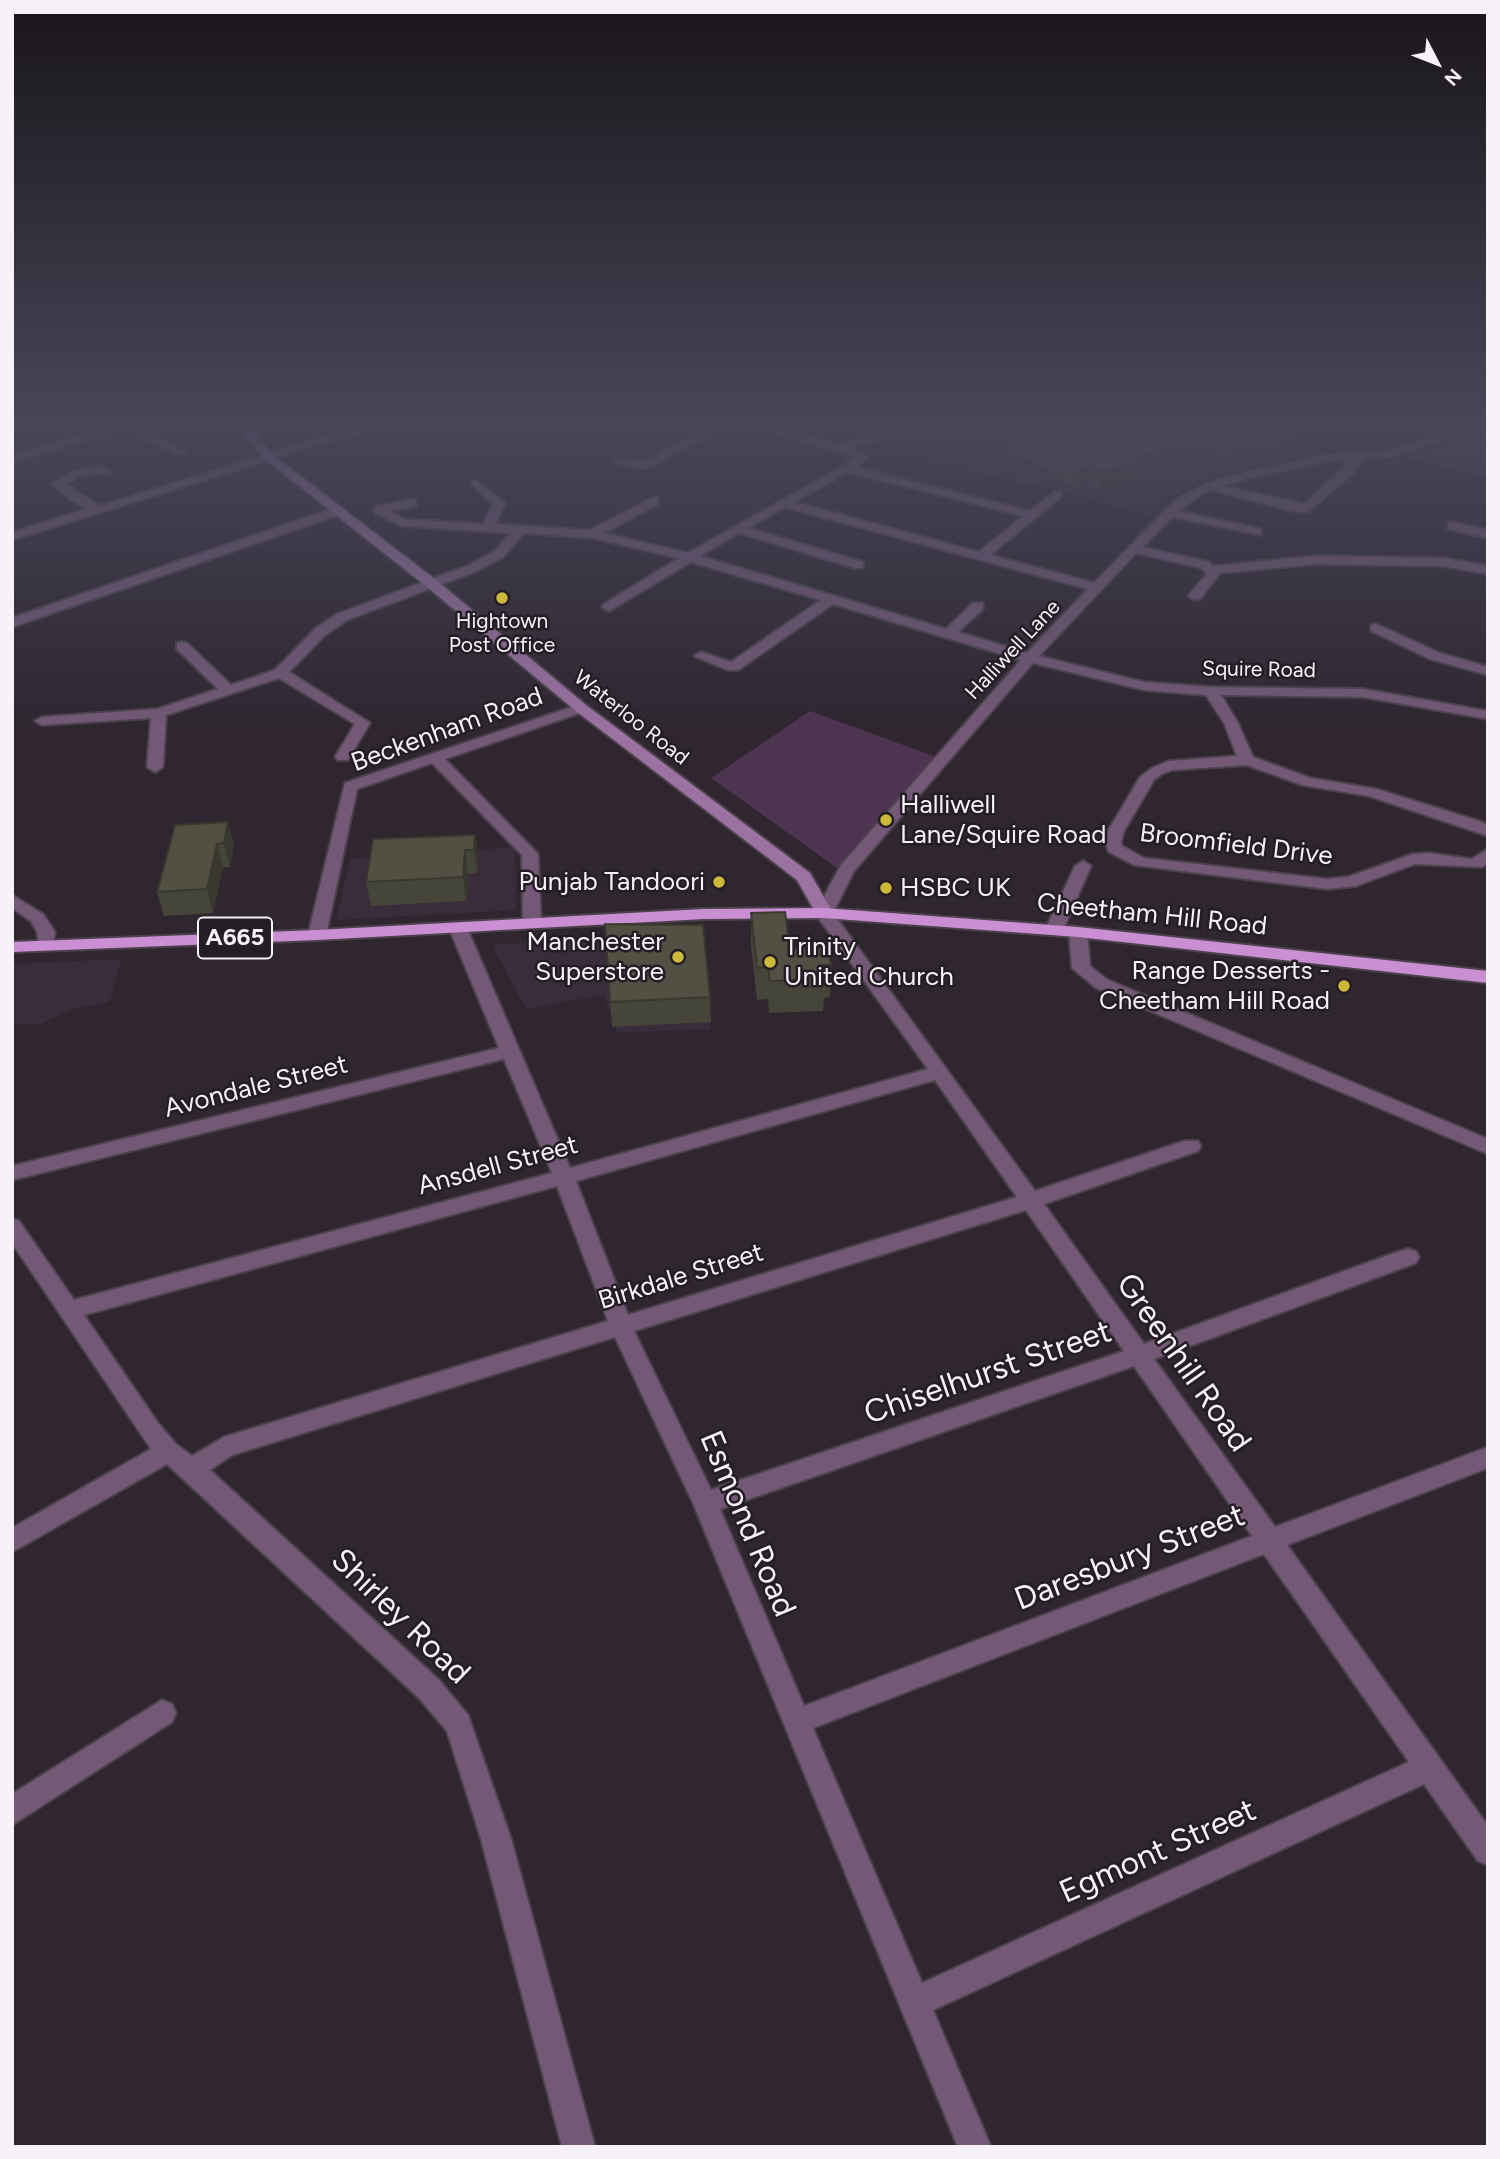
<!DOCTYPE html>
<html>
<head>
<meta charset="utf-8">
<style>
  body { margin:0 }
  #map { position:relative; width:1500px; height:2159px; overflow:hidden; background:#2f2630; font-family:Figtree,sans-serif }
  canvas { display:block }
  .frame { position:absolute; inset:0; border:14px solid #f7f1f8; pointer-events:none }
  .north { position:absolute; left:1402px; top:28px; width:70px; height:70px; -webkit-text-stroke:5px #251d26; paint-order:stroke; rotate:132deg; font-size:19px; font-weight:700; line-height:28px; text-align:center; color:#f7f1f8 }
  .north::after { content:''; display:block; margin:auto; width:24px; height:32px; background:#f7f1f8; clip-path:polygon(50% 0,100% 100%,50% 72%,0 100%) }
</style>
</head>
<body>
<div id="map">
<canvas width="1500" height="2159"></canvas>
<div class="frame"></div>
<div class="north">N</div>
</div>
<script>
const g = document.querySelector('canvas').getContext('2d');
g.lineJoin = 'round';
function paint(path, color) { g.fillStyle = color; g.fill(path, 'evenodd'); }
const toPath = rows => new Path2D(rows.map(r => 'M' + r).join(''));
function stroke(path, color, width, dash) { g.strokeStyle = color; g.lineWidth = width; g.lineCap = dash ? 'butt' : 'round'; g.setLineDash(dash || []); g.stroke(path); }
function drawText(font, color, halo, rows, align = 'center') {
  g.font = font + ' Figtree,sans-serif'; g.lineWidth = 5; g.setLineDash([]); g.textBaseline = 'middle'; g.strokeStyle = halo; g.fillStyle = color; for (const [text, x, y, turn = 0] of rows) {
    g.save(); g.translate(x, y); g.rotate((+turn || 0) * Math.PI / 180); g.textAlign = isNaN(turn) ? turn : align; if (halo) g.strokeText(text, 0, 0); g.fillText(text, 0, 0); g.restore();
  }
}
const built = toPath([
  [939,427,1264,427,1316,453,1224,473,1167,497,1152,515,1148,516,1064,492,972,471,876,443],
  [515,847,516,910,336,920,350,859],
  [704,930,711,1029,618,1033,604,995,526,1009,492,945],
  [121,959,110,1002,73,1009,40,1024,12,1025,12,964]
]);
const green = toPath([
  [1488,431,1488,478,1406,457],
  [810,711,936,757,837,868,711,778]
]);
const minor = toPath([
  [108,427,140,427,186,453,176,455,126,428,12,462,12,455,108,427],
  [361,427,381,427,274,457,273,459,12,540,12,532,87,509,68,498,52,484,70,473,98,466,111,471,111,475,97,473,78,477,66,484,99,506,262,456,263,453,361,427],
  [709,427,723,427,653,466,642,469,613,462,619,459,645,462,709,427],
  [754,427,774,427,838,444,901,427,921,427,851,447,868,456,856,467,1030,511,1054,492,1062,492,1062,496,990,555,1094,583,1165,510,1179,498,1206,484,1246,472,1328,455,1389,451,1464,427,1482,427,1394,456,1363,459,1352,474,1308,512,1292,511,1212,490,1205,492,1178,511,1261,529,1261,535,1172,517,1142,547,1209,562,1213,566,1315,556,1443,558,1488,566,1488,574,1443,566,1315,564,1220,573,1200,599,1195,600,1188,596,1207,574,1201,568,1136,553,1039,656,1144,682,1211,687,1363,689,1488,711,1488,719,1363,697,1221,695,1238,723,1253,757,1310,778,1376,789,1479,821,1488,825,1488,836,1369,796,1302,785,1247,765,1172,770,1162,774,1154,780,1124,831,1121,842,1122,846,1144,858,1327,879,1348,877,1413,854,1429,853,1472,859,1488,849,1488,863,1482,867,1415,864,1356,886,1327,889,1134,865,1109,852,1105,842,1108,831,1140,777,1152,768,1169,761,1237,756,1224,723,1206,695,1144,690,1033,663,854,871,833,913,1035,1191,1184,1141,1198,1141,1201,1146,1198,1151,1044,1204,1144,1344,1400,1251,1408,1249,1416,1251,1419,1257,1416,1263,1154,1359,1275,1527,1488,1447,1488,1468,1287,1545,1488,1826,1488,1865,1478,1861,1424,1784,933,2010,991,2147,958,2147,693,1503,615,1337,232,1455,210,1470,439,1680,468,1715,511,1839,595,2147,562,2147,481,1839,447,1731,419,1698,167,1464,12,1552,12,1528,151,1449,12,1243,12,1218,19,1221,74,1300,552,1173,504,1059,12,1180,12,1166,499,1048,449,928,452,924,464,924,467,928,570,1168,928,1069,815,913,841,865,1021,660,833,604,738,670,728,670,694,656,701,652,731,662,821,600,691,562,609,611,602,607,604,604,679,558,592,538,524,533,503,557,477,571,347,620,325,635,289,672,370,723,348,760,338,760,335,757,355,724,279,678,166,715,163,767,155,772,147,767,151,718,42,725,35,721,42,717,157,709,218,689,177,649,177,643,182,642,187,643,231,685,275,670,315,629,337,614,469,565,495,551,511,533,401,526,375,513,375,507,412,499,416,500,416,506,390,511,404,519,483,524,493,504,470,483,476,480,505,503,495,524,590,530,654,497,658,498,658,504,604,533,688,553,843,466,854,457,754,427],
  [1351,460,1305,504,1224,486,1249,478,1328,461,1351,460],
  [848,472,1023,516,979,552,794,502,848,472],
  [785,507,1088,589,1027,653,958,632,983,609,983,603,973,603,946,629,700,556,739,533,855,568,863,568,863,562,748,528,785,507],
  [935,1080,1017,1197,628,1315,576,1181,935,1080],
  [557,1186,608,1321,224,1437,192,1456,176,1444,158,1423,84,1315,557,1186],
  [1026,1210,1124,1351,711,1490,634,1331,1026,1210],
  [1134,1366,1252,1536,804,1706,720,1509,1134,1366],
  [1264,1554,1409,1762,922,1983,813,1728,1264,1554],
  [337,507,343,511,341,514,12,627,12,618,337,507],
  [1452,522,1488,530,1488,538,1448,529,1448,523,1452,522],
  [1376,624,1440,653,1488,667,1488,675,1430,659,1371,631,1371,625,1376,624],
  [581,704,588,708,586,711,445,759,538,854,541,922,538,926,532,927,523,922,522,855,432,763,357,789,326,935,317,940,311,939,308,935,345,783,581,704],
  [1083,861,1091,866,1063,930,1054,935,1048,934,1045,930,1075,866,1083,861],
  [12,895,43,914,55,932,52,950,40,950,37,932,31,921,12,908,12,895],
  [1078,927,1087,932,1090,966,1108,980,1488,1139,1488,1154,1096,988,1072,968,1069,932,1078,927],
  [162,1700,172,1704,176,1713,172,1722,12,1825,12,1794,162,1700]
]);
const secondary = toPath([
  [238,427,249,427,273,455,436,580,586,705,810,873,833,913,830,917,818,917,797,880,576,711,426,586,265,459,238,427]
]);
const trunk = toPath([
  [824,908,1078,927,1488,971,1488,983,1078,937,824,918,704,919,317,940,12,952,12,942,317,930,704,909,824,908]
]);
const wall = toPath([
  [1011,427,1173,427,1195,439,1198,427,1295,427,1291,443,1226,459,1199,445,1196,461,1141,473,1140,481,1100,490,1089,484,1075,487,1024,457,1018,458,1007,452,1009,432,1017,431],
  [228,822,234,845,230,867,223,867,213,913,164,916,157,892],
  [475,835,478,859,477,873,468,874,466,901,371,906,366,882],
  [751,913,790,949,831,965,830,997,824,998,823,1011,769,1013,768,999,757,1000,751,945],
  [710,997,711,1022,612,1027,610,1002]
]);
const shadedWall = toPath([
  [839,427,856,427,839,431],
  [1119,427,1130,427,1127,444,1098,451,1099,432],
  [1281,427,1295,427,1291,443,1226,459,1229,440],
  [1081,436,1078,455,1064,439],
  [1026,438,1024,457,1018,458,1020,439],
  [1199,441,1196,461,1141,473,1140,481,1100,490,1103,471,1134,456],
  [1092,465,1089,484,1075,487,1078,468],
  [228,822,234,845,230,867,224,843],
  [475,835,478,859,477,873,474,850],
  [217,844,223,867,213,913,207,889],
  [465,850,468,874,466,901,463,877]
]);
const building = toPath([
  [1031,427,1119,427,1099,432,1119,443,1150,436,1134,427,1173,427,1199,441,1134,456,1143,461,1103,471,1092,465,1078,468,1026,438,1020,439,1009,432,1031,427],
  [1081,436,1098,445,1082,449,1064,439,1081,436],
  [1206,427,1281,427,1229,440,1206,427],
  [228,822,224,843,217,844,207,889,157,892,175,825,228,822],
  [475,835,474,850,465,850,463,877,366,882,373,839,475,835],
  [785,912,790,949,828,947,831,965,823,965,825,979,770,981,768,967,757,968,751,913,785,912],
  [605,924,703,925,710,997,610,1002,605,924]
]);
const markers = [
  [502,598,7,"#ccb939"],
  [886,820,7,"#ccb939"],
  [719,882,7,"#ccb939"],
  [886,888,7,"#ccb939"],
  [678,957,7,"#ccb939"],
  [770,962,7,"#ccb939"],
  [1344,986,7,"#ccb939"]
];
const farPoinames = [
  ["Hightown",502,622],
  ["Post Office",502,646]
];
const farStreetnames = [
  ["Halliwell Lane",1013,650,-47],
  ["Squire Road",1259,670,1],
  ["Waterloo Road",631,718,38]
];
const shields = [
  [235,938,74]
];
const shieldNames = [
  ["A665",235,938]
];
const streetNames = [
  ["Beckenham Road",447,730,-20],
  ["Broomfield Drive",1236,845,7],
  ["Cheetham Hill Road",1152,915,6],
  ["Avondale Street",256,1087,-14],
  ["Ansdell Street",498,1166,-15],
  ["Birkdale Street",681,1277,-17]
];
const poiNames = [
  ["Halliwell",900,805],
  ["Lane/Squire Road",900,835],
  ["Punjab Tandoori",705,882,"right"],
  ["HSBC UK",900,888],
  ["Manchester",664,942,"right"],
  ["Superstore",664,972,"right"],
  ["Trinity",784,947],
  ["United Church",784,977],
  ["Range Desserts -",1330,971,"right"],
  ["Cheetham Hill Road",1330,1001,"right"]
];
const nearStreetnames = [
  ["Greenhill Road",1183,1363,55],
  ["Chiselhurst Street",988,1373,-19],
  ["Esmond Road",747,1524,67],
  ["Daresbury Street",1130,1558,-21],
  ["Shirley Road",400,1617,44],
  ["Egmont Street",1158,1852,-24]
];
paint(built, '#392c3b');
paint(green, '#4d3451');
stroke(minor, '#4b424c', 4);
stroke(secondary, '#4b424c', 4);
stroke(trunk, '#4b424c', 4);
paint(minor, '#735976');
paint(secondary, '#9b72a1');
paint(trunk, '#ca8ed2');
paint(wall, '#464539');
paint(shadedWall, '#39382e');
paint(building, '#515042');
stroke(building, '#39382e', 2);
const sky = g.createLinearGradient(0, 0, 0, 730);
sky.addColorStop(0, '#1a151a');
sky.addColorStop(0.58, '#474759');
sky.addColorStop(1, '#47475900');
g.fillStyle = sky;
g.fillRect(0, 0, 1500, 730);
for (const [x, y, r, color] of markers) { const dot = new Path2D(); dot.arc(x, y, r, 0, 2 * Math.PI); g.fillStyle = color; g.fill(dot); stroke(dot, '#251d26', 2.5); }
drawText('21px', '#f7f1f8', '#251d26', farPoinames);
drawText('21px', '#f7f1f8', '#251d26', farStreetnames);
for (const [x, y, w] of shields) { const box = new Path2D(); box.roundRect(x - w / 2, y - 20.5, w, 41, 5); g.fillStyle = '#251d26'; g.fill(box); stroke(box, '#f7f1f8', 2); }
drawText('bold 24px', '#f7f1f8', null, shieldNames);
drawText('26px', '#f7f1f8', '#251d26', streetNames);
drawText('26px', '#f7f1f8', '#251d26', poiNames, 'left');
drawText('32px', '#f7f1f8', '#251d26', nearStreetnames);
</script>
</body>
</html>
